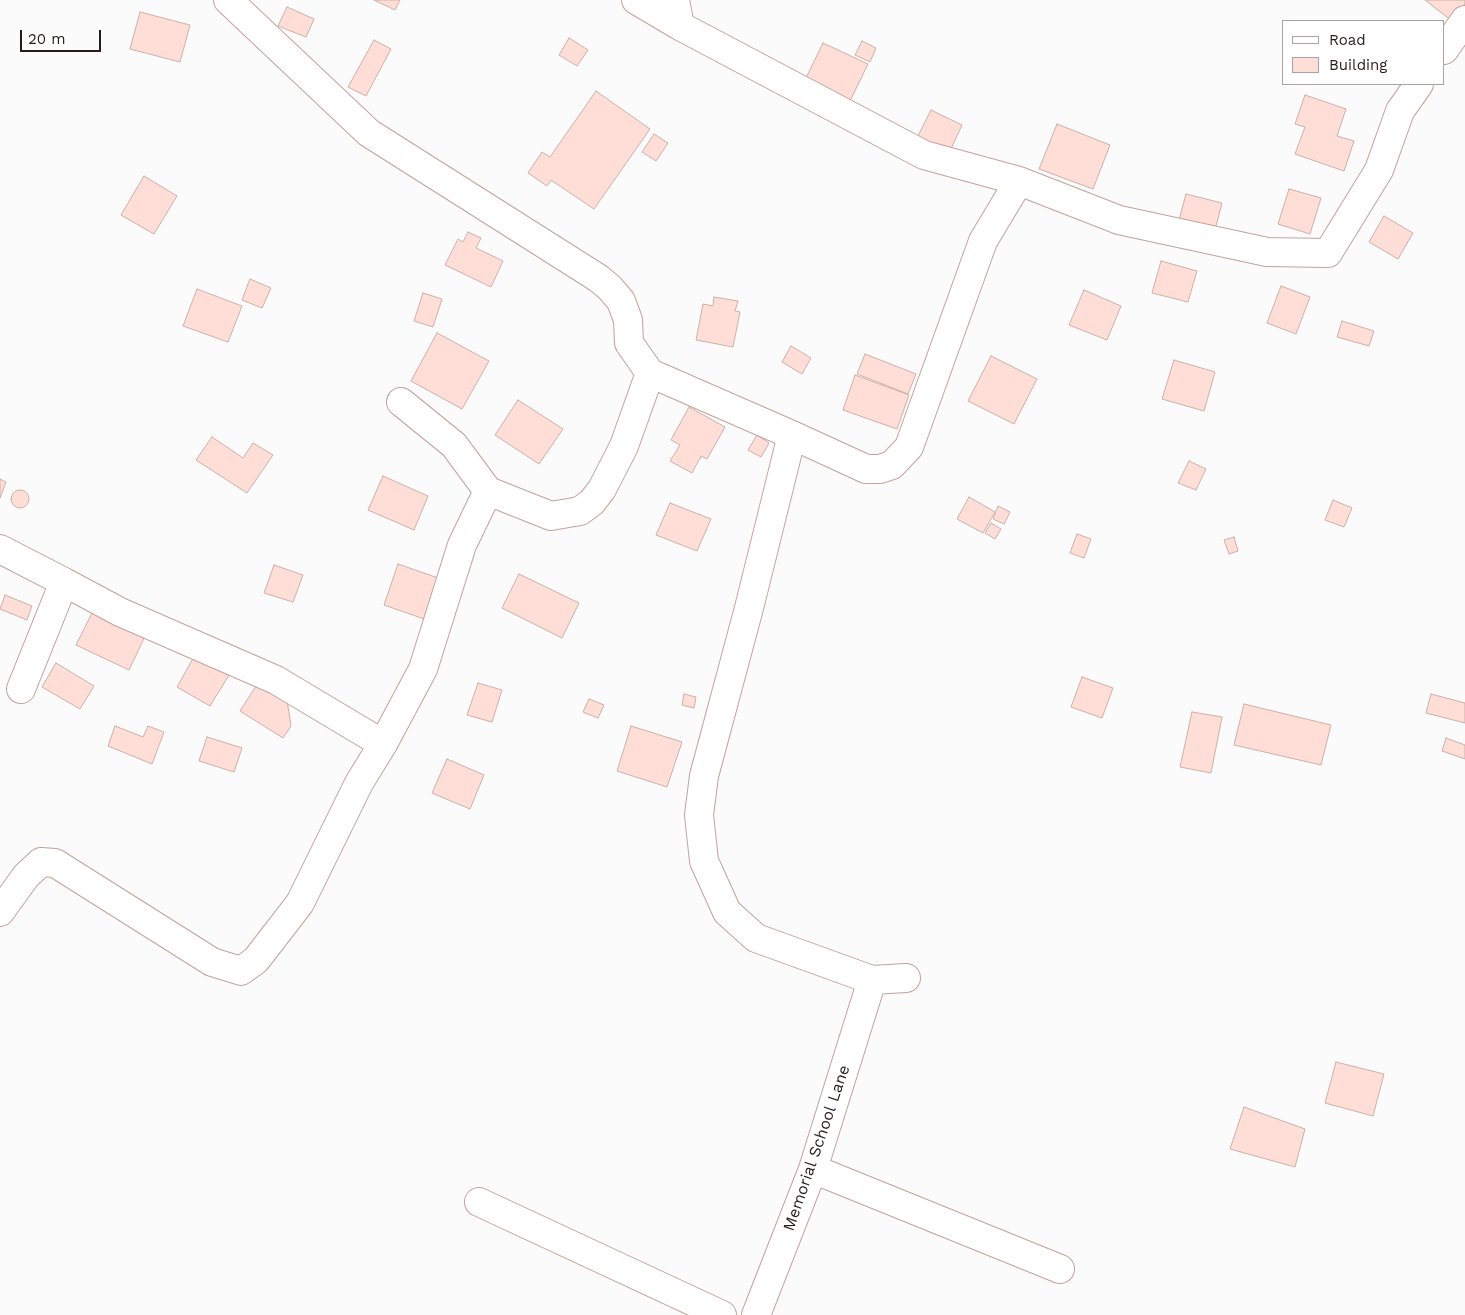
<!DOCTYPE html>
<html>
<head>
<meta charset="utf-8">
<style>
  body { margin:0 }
  #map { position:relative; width:1465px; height:1315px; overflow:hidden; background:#fbfbfb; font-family:"Work Sans",sans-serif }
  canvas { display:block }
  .legend { position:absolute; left:1282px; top:20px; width:162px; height:65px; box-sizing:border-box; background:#fff; border:1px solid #a9a4a3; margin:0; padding:6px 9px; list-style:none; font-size:15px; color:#271c19 }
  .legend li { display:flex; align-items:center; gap:10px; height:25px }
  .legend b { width:25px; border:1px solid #a9a4a3 }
  .scale { position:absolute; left:20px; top:30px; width:81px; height:22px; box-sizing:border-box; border:2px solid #271c19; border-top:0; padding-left:6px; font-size:15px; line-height:18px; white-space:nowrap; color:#271c19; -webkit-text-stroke:4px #fff; paint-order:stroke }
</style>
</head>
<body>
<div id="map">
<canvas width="1465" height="1315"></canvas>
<ul class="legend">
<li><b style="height:6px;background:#fff"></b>Road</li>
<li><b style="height:14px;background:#ffded7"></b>Building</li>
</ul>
<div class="scale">20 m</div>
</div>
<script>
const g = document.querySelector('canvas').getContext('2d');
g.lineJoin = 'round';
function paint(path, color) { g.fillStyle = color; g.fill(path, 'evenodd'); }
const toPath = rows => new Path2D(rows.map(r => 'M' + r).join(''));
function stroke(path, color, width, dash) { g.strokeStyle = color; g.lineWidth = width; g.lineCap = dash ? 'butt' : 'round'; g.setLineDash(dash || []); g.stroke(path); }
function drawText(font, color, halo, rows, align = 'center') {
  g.font = font + ' "Work Sans",sans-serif'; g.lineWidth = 4.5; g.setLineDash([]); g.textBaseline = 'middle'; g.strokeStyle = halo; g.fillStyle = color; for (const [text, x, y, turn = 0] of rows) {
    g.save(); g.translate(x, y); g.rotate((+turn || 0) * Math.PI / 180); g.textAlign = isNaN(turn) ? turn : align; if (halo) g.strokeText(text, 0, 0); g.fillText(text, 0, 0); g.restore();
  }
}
const building = toPath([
  [374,0,400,0,395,10,374,0],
  [1425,0,1465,0,1465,4,1452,21,1425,0],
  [287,7,314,19,306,37,278,26,287,7],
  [140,12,190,25,180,62,130,49,140,12],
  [569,38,588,50,577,66,559,55,569,38],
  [374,40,391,49,366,96,348,87,374,40],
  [862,41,876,48,870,62,855,55,862,41],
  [823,43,868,64,849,103,804,82,823,43],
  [596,91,650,129,594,209,551,180,547,186,528,173,542,152,550,157,596,91],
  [1305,95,1346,109,1337,136,1354,141,1344,171,1295,154,1305,127,1295,124,1305,95],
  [931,110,962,125,949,153,917,138,931,110],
  [1057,124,1110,145,1093,189,1039,169,1057,124],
  [654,134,668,143,656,161,642,152,654,134],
  [144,176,177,196,154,234,121,215,144,176],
  [1289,189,1321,198,1310,234,1278,224,1289,189],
  [1186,194,1222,203,1215,230,1179,220,1186,194],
  [1384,216,1413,233,1398,259,1369,242,1384,216],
  [468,232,481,238,476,248,503,261,491,287,445,265,458,239,463,242,468,232],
  [1161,261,1197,271,1188,302,1152,293,1161,261],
  [250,279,271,288,262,308,242,300,250,279],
  [1281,286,1310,297,1296,334,1267,323,1281,286],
  [197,289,242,306,228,342,183,326,197,289],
  [1084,290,1121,306,1107,340,1069,325,1084,290],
  [423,293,442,299,433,327,414,321,423,293],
  [714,297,738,301,735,311,740,312,733,347,696,340,703,304,713,306,714,297],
  [1342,321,1374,331,1369,346,1337,337,1342,321],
  [437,333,489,361,462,409,411,381,437,333],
  [791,346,811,358,802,374,782,362,791,346],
  [865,354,916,374,908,394,857,374,865,354],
  [991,356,1037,379,1014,424,968,401,991,356],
  [1174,360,1215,372,1204,411,1162,399,1174,360],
  [855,375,909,395,897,429,843,410,855,375],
  [518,400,563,429,539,464,495,435,518,400],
  [689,407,725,427,707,459,701,456,692,473,670,461,680,445,671,440,689,407],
  [757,435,769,443,761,457,748,450,757,435],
  [212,437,243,458,253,443,273,455,247,493,196,460,212,437],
  [1189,461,1206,469,1196,490,1178,483,1189,461],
  [383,476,428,496,414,530,368,510,383,476],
  [0,479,6,482,0,498,0,479],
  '11 499a9 9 0 1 1 18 0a9 9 0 1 1-18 0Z',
  [969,497,995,512,983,533,957,519,969,497],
  [1333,500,1352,508,1344,527,1325,520,1333,500],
  [670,503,711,519,697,551,656,535,670,503],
  [998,506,1010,512,1004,524,993,519,998,506],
  [991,523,1001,529,995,539,985,533,991,523],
  [1077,534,1091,539,1084,558,1070,553,1077,534],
  [1234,537,1238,551,1229,554,1224,540,1234,537],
  [398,564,444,580,430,621,384,605,398,564],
  [274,565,303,575,293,602,264,593,274,565],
  [519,574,579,603,562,638,502,608,519,574],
  [5,595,32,606,27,620,0,609,5,595],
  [96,605,148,630,129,670,76,645,96,605],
  [195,655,229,675,210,706,177,687,195,655],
  [56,663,94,686,80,709,42,687,56,663],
  [1082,677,1113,688,1102,718,1071,707,1082,677],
  [258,683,287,700,291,726,283,738,240,711,258,683],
  [478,683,502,690,492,722,467,715,478,683],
  [684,694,696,697,694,708,682,705,684,694],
  [1431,694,1465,703,1465,723,1426,713,1431,694],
  [589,699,604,705,598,718,583,712,589,699],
  [1244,704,1331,725,1321,765,1234,745,1244,704],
  [1192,712,1222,717,1211,773,1180,767,1192,712],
  [115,726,143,737,148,726,164,732,152,764,108,746,115,726],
  [631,726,682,742,667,787,617,771,631,726],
  [207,737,242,748,234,772,199,761,207,737],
  [1446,738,1465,745,1465,759,1442,751,1446,738],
  [447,759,484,775,470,809,432,793,447,759],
  [1336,1062,1384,1074,1373,1116,1325,1103,1336,1062],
  [1244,1107,1305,1129,1295,1167,1230,1149,1244,1107]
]);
const minor = toPath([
  [228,0,369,133,598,278,610,288,621,301,628,320,629,343,650,373,792,435,866,469,880,469,892,465,909,447,983,241,1019,181,1119,220,1267,252,1328,253,1379,170,1400,111,1419,84],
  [636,0,680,26],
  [675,0,680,26,924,155,1019,181],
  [1444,50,1465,20],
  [401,402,454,445,488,491],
  [792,435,749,608,704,776,699,815,704,861,727,912,756,938,872,980,906,978],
  [0,549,64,582,21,689],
  [64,582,120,612,276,680,383,744],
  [0,912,26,876,41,862,55,863,212,962,241,971,256,960,300,903,359,783,383,744,423,669,462,545,488,491,551,516,580,511,592,502,602,489,624,446,650,373],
  [813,1169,1060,1269],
  [479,1202,722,1315],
  [756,1315,813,1169,872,980]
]);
const streetNames = [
  ["Memorial School Lane",817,1148,-71]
];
paint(building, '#ffded7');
stroke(building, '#ceafa8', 1);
stroke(minor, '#c2a39c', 30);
stroke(minor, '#fff', 28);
drawText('16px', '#271c19', '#fff', streetNames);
</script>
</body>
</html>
